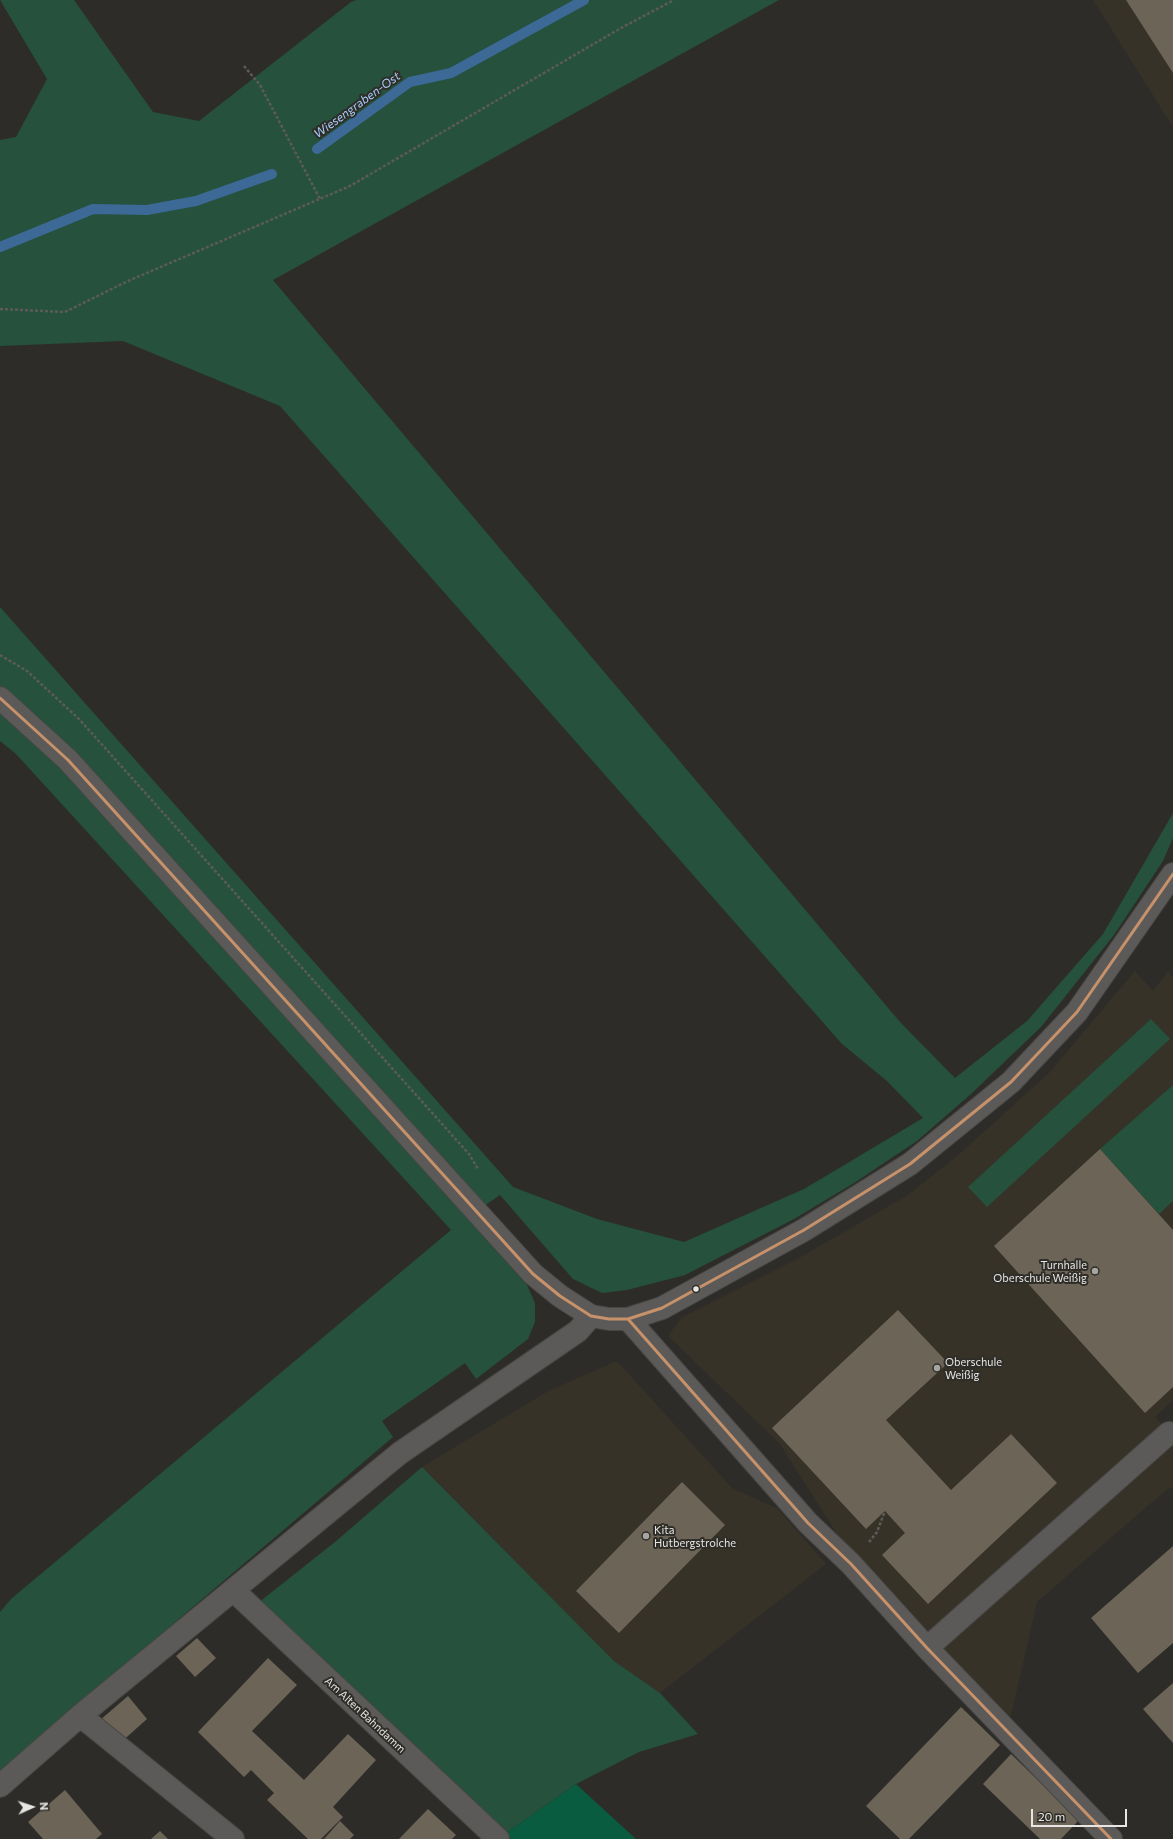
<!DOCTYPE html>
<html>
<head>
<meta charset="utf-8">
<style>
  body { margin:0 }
  #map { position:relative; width:1173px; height:1839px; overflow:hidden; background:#2e2c29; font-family:Commissioner,sans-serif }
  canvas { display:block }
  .north { position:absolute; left:12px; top:1787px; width:40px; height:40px; -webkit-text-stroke:3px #2f2d28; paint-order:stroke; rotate:87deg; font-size:11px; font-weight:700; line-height:16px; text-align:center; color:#e7e6e3 }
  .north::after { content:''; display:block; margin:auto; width:14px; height:18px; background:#e7e6e3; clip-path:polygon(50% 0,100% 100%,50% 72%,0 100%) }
  .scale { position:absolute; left:1031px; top:1809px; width:96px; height:18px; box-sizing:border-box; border:2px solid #e7e6e3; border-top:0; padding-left:5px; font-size:12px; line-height:14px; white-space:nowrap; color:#e7e6e3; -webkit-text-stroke:3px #2f2d28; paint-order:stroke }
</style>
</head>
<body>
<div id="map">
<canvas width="1173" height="1839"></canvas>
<div class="north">N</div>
<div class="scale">20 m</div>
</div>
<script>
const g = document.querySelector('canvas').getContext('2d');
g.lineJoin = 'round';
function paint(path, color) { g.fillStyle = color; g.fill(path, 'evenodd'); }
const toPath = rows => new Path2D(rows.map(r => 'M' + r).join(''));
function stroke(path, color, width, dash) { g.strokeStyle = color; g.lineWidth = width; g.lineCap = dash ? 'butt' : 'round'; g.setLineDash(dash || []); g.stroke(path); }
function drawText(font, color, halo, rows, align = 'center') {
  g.font = font + ' Commissioner,sans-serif'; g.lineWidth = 4; g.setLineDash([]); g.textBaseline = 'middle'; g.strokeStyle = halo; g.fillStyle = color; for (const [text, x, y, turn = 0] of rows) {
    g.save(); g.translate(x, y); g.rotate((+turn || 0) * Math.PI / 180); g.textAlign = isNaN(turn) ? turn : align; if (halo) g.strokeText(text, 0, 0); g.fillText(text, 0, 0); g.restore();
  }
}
const built = toPath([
  [1093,0,1173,0,1173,127],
  [1135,971,1153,991,1168,971,1173,977,1173,1400,1155,1417,1173,1437,1173,1487,1166,1490,1037,1602,1010,1720,920,1633,835,1531,780,1444,668,1336,681,1318,799,1258,908,1195,956,1157,1050,1072],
  [617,1361,733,1489,777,1508,826,1564,660,1693,614,1661,422,1467,550,1390]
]);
const green = toPath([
  [0,0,74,0,153,112,199,121,351,2,356,0,779,0,273,280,900,1022,955,1078,1027,1021,1103,934,1173,813,1173,838,1163,861,1114,935,1041,1027,971,1094,917,1141,854,1183,794,1219,685,1275,627,1290,602,1293,573,1279,500,1195,467,1218,527,1285,535,1303,535,1322,528,1339,476,1379,465,1363,382,1421,393,1437,0,1771,0,1612,11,1599,451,1230,16,754,0,741,0,607,513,1187,597,1219,684,1242,804,1189,923,1118,887,1081,842,1044,280,406,123,341,0,346,0,140,16,137,47,79],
  [1151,1019,1170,1039,987,1207,968,1187],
  [1173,1085,1173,1201,1159,1214,1100,1149],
  [422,1467,614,1661,660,1693,698,1734,639,1752,576,1784,502,1836,258,1603,335,1542]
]);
const forest = toPath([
  [576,1784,636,1839,498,1839,502,1836]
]);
const stream = toPath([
  [317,149,410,82,451,73,584,0],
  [0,247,93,209,147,210,196,201,272,174]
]);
const building = toPath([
  [1126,0,1173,0,1173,73],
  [1100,1149,1173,1230,1173,1387,1145,1413,994,1246],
  [898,1310,948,1363,886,1420,951,1490,1011,1434,1057,1483,928,1604,882,1555,905,1533,885,1511,866,1529,772,1428],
  [682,1482,725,1525,619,1633,576,1591],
  [1173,1546,1173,1643,1138,1673,1091,1618],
  [197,1638,216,1658,195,1677,176,1656],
  [268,1658,297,1685,252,1731,304,1780,348,1734,376,1760,333,1807,343,1817,321,1839,308,1839,267,1800,274,1793,251,1770,244,1777,198,1732],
  [1173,1683,1173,1743,1143,1709],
  [128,1696,147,1719,119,1744,99,1721],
  [961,1707,1000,1745,909,1839,900,1839,866,1806],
  [1011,1754,1079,1820,1061,1839,1040,1839,983,1784],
  [65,1790,102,1834,96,1839,43,1839,28,1822],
  [428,1809,456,1835,452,1839,399,1839],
  [340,1821,354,1835,350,1839,324,1839],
  [160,1831,168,1839,151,1839]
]);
const path = toPath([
  [244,66,260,85,320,199],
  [0,309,65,312,128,281,350,186,621,28,674,0],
  [0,655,27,671,79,719,469,1154,478,1169],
  [869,1542,877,1532,885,1511]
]);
const minor = toPath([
  [0,698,68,760,533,1274,560,1296,591,1316,609,1319,628,1319,662,1308,804,1230,910,1164,1011,1082,1077,1012,1173,874],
  [628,1319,808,1523,851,1564,927,1648,1111,1839],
  [233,1590,498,1839],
  [927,1648,1169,1433],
  [81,1715,88,1722,233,1839],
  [0,1786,81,1715,400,1453,578,1331,591,1316]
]);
const bus1 = toPath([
  [0,698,68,760,533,1274,560,1296,591,1316,609,1319,628,1319,662,1308,804,1230,910,1164,1011,1082,1077,1012,1173,874],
  [628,1319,808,1523,851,1564,927,1648,1111,1839]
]);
const markers = [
  [1095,1271,4,"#a6a5a2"],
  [696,1289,3.5,"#e7e6e3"],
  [937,1368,4,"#a6a5a2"],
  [646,1536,4,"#a6a5a2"]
];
const poiNames = [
  ["Turnhalle",1087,1265,"right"],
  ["Oberschule Weißig",1087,1278,"right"],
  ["Oberschule",945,1362],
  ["Weißig",945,1375],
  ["Kita",654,1530],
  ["Hutbergstrolche",654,1543]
];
const streetNames = [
  ["Am Alten Bahndamm",365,1715,43]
];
const waterNames = [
  ["Wiesengraben-Ost",357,105,-36]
];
paint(built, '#363228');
paint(green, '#25513d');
paint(forest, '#095c3f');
stroke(stream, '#3d6997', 10);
paint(building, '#6c6557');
stroke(minor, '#484745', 24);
stroke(path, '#5c5b59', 2.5, [3, 2]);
stroke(minor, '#5b5a58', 22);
stroke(bus1, '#c7916a', 3);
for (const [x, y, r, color] of markers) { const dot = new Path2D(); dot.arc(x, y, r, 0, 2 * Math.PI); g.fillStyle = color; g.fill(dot); stroke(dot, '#2f2d28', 1.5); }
drawText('11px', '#e7e6e3', '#2f2d28', poiNames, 'left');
drawText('11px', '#e7e6e3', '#2f2d28', streetNames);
drawText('italic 12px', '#a6cefb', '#2f2d28', waterNames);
</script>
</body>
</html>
